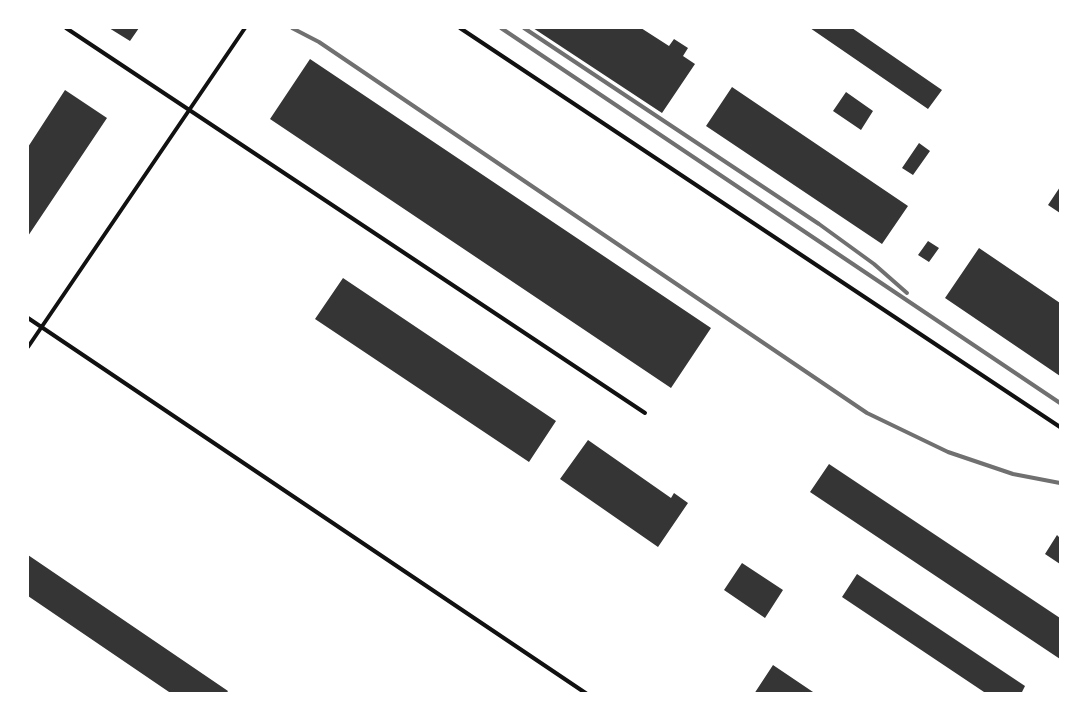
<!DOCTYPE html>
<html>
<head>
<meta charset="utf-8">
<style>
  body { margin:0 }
  #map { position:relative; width:1088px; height:721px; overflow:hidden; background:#fff; font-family:Arial,sans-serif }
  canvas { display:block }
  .frame { position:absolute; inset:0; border:29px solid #fff; pointer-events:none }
</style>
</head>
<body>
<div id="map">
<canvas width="1088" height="721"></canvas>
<div class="frame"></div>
</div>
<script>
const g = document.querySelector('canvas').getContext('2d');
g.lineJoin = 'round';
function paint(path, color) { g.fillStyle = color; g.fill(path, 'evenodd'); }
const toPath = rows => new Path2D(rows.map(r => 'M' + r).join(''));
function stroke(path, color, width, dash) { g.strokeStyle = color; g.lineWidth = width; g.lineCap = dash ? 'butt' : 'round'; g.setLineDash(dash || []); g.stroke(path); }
const building = toPath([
  [109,28,139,28,130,41],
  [533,28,641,28,669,46,674,39,688,48,683,56,695,64,662,113],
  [810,28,852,28,942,90,928,109],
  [310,59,711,328,671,388,270,119],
  [732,87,908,206,882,244,706,126],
  [65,90,107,118,28,236,28,147],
  [846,92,873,111,861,130,833,111],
  [919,143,930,151,913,175,902,168],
  [1060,187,1060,213,1048,205],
  [928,241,939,248,929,262,918,255],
  [979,248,1060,303,1060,376,945,298],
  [343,278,556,421,529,462,315,319],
  [588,440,671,498,674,493,688,503,658,547,560,479],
  [829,464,1060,618,1060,659,810,492],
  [1057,535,1060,538,1060,564,1045,554],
  [28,555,228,691,226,694,172,694,28,596],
  [742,563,783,590,765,618,724,590],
  [857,574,1025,686,1021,694,987,694,842,597],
  [773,665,816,694,754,694]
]);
const service = toPath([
  [66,28,645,413],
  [460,28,1060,427],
  [28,318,587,694],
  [28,347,245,28]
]);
const rail = toPath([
  [292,28,319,42,867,413,948,452,1013,474,1060,483],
  [501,28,1060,403],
  [524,28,819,224,874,264,907,293]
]);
paint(building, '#353535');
stroke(service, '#111', 4);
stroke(rail, '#707070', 4);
</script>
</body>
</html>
